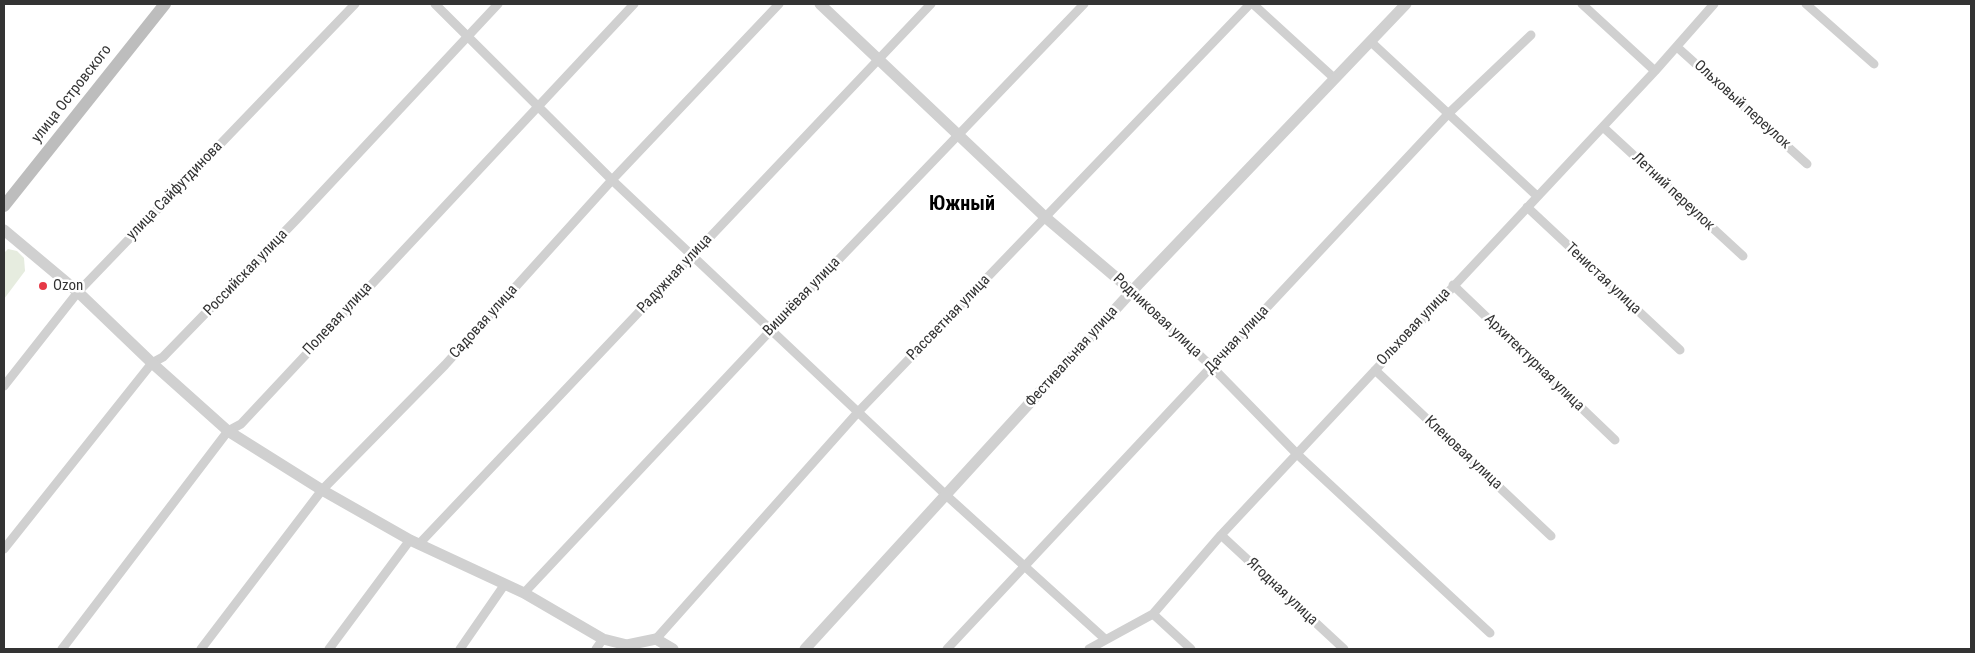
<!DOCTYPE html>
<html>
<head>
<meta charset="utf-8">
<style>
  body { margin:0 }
  #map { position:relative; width:1975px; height:653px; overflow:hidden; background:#fff; font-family:"Roboto Condensed",sans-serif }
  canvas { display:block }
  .frame { position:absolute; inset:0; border:5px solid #333; pointer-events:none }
</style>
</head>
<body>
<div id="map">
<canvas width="1975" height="653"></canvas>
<div class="frame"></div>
</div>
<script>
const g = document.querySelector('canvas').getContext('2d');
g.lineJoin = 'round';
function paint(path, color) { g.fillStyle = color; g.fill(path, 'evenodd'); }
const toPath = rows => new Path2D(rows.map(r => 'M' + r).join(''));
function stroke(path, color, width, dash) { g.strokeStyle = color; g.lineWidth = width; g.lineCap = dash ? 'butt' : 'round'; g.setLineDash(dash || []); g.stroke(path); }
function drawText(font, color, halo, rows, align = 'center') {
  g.font = font + ' "Roboto Condensed",sans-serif'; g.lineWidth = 5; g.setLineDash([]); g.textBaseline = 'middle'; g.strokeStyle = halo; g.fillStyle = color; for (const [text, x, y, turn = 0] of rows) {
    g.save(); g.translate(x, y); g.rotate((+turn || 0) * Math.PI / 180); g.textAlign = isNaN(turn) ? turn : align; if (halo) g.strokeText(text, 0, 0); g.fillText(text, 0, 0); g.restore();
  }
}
const green = toPath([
  [8,249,17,251,24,258,25,271,4,299,4,253]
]);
const minor = toPath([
  [435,4,612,180,947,496,1105,639],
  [1253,4,1334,78],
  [1582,4,1655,71],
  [1806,4,1874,64],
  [1370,41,1537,196],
  [1677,47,1807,164],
  [1603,127,1743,256],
  [1527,207,1680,350],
  [1453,285,1615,440],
  [1132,291,1212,367,1297,454,1490,633],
  [1375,370,1551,536],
  [4,386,78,292,355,4],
  [1221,535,1344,649],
  [419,544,931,4],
  [4,549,152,363,163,357,296,220,498,4],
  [524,593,772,329,1084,4],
  [1153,614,1191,649],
  [656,639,859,411,1250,4],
  [62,649,228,431,241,424,634,4],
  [201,649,322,490,445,365,612,180,779,4],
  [329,649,410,540],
  [460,649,505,584],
  [596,649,603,639],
  [947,649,1449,113,1531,35],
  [1089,649,1153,614,1221,535,1655,71,1714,4]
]);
const tertiary = toPath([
  [820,4,1045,217,1132,291],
  [4,230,78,292,152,363,228,431,322,490,410,540,524,593,603,639,627,645,656,639,673,649],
  [805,649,1132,291,1406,4]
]);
const secondary = toPath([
  [4,206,165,4]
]);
const markers = [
  [43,286,5,"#e63946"]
];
const streetNames = [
  ["улица Островского",72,94,-52],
  ["Ольховый переулок",1742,105,42],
  ["улица Сайфутдинова",175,191,-46],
  ["Летний переулок",1673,192,43],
  ["Российская улица",246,273,-46],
  ["Радужная улица",675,274,-47],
  ["Тенистая улица",1603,279,43],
  ["Вишнёвая улица",802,297,-46],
  ["Родниковая улица",1157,316,43],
  ["Рассветная улица",949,318,-46],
  ["Полевая улица",338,319,-47],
  ["Садовая улица",484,322,-48],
  ["Ольховая улица",1414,327,-47],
  ["Дачная улица",1237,340,-47],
  ["Фестивальная улица",1072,357,-48],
  ["Архитектурная улица",1534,363,44],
  ["Кленовая улица",1463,453,43],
  ["Ягодная улица",1282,592,43]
];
const poiNames = [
  ["Ozon",53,286]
];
const districtNames = [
  ["Южный",962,205]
];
paint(green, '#e6ecdf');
stroke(minor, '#d0d0d0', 9);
stroke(tertiary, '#d0d0d0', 11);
stroke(secondary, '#bdbdbd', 12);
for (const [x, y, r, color] of markers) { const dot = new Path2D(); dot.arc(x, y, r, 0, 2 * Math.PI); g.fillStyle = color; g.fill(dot); stroke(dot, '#fff', 2); }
drawText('15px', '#333', '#fff', streetNames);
drawText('15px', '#333', '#fff', poiNames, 'left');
drawText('bold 20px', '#000', '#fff', districtNames);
</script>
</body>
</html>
